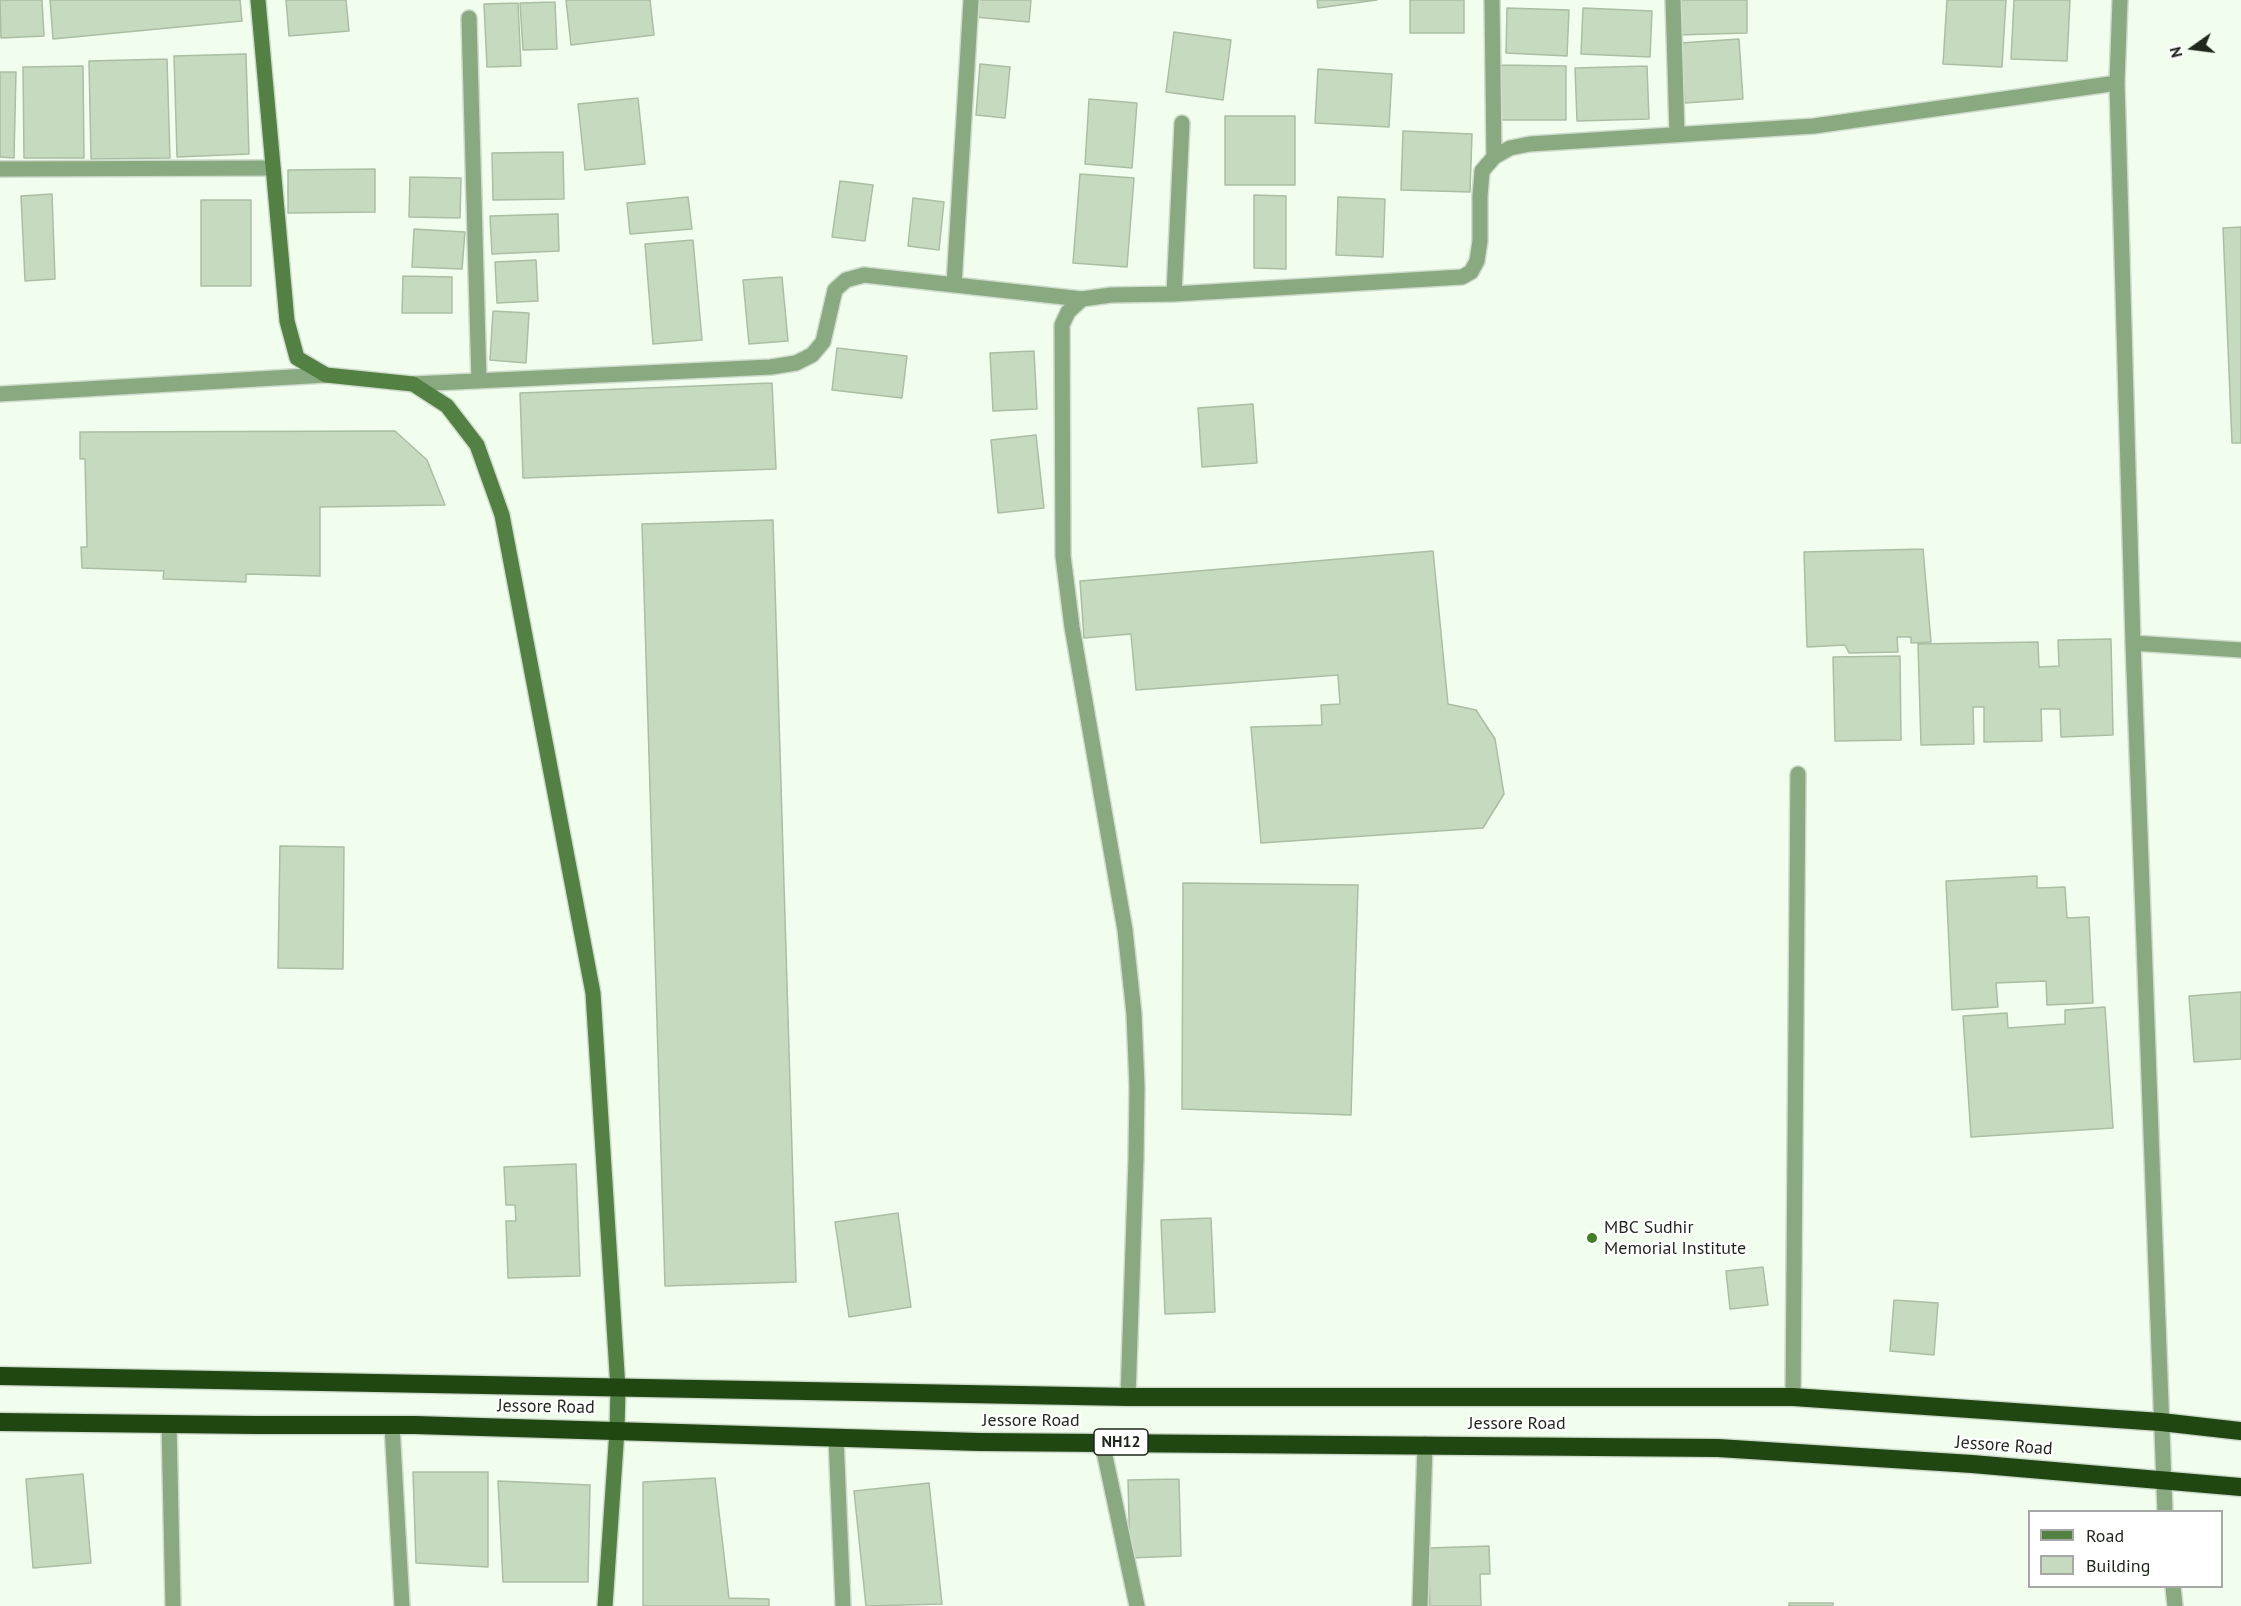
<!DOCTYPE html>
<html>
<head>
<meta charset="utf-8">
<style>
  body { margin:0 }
  #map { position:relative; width:2241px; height:1606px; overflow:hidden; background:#f1feed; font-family:"PT Sans",sans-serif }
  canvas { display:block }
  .legend { position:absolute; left:2028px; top:1510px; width:195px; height:78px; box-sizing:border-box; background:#fff; border:2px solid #a5a8a4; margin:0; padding:8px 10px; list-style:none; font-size:18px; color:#1f261c }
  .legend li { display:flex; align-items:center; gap:12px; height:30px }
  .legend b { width:30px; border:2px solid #a5a8a4 }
  .north { position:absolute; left:2163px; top:18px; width:60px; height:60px; -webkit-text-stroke:4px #fff; paint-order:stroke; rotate:256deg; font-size:16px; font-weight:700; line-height:24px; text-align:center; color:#1f261c }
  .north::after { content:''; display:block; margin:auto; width:21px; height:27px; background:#1f261c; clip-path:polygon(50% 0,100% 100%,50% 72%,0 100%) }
</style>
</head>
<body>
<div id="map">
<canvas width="2241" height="1606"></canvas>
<ul class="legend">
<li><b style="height:8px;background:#538144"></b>Road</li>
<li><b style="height:16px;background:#c6dabf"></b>Building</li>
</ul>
<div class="north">N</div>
</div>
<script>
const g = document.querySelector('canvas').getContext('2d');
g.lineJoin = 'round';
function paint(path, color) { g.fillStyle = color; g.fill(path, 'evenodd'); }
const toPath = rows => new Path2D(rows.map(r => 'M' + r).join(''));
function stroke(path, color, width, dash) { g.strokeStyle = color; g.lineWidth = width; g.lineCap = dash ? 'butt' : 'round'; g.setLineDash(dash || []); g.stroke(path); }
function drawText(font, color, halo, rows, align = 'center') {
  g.font = font + ' "PT Sans",sans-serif'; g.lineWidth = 4.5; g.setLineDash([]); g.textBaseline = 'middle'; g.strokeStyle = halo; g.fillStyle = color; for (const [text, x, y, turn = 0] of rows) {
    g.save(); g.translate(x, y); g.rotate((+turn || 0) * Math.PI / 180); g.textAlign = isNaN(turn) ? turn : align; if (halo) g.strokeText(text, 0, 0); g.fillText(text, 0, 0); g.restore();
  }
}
const building = toPath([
  [0,0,42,0,44,36,1,38,0,0],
  [50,0,240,0,242,21,53,39,50,0],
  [286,0,346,0,349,31,289,36,286,0],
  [566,0,650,0,654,35,571,45,566,0],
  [976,0,1031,0,1029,22,975,17,976,0],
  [1317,0,1377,0,1318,8,1317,0],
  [1410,0,1464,0,1464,33,1410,33,1410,0],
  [1675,0,1747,0,1747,33,1676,35,1675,0],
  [1947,0,2006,0,2002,67,1943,64,1947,0],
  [2014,0,2070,0,2067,61,2011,59,2014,0],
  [555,2,557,49,523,50,520,3,555,2],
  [518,3,521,66,487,67,484,4,518,3],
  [1507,8,1569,10,1567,56,1506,53,1507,8],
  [1583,8,1652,11,1650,57,1581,54,1583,8],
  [1174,32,1231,40,1223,100,1166,92,1174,32],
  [1739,39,1743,99,1685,103,1680,43,1739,39],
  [246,54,249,154,177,157,174,56,246,54],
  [167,59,170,158,91,159,89,61,167,59],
  [980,64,1010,67,1005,118,976,115,980,64],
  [1500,65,1566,66,1566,120,1499,120,1500,65],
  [83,66,84,158,24,158,23,67,83,66],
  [1647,66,1649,119,1577,121,1575,68,1647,66],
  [1318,69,1392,74,1389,127,1315,123,1318,69],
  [0,72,16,72,14,158,0,157,0,72],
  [638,98,645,164,585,170,578,104,638,98],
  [1089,99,1137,103,1132,168,1085,164,1089,99],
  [1225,116,1295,116,1295,185,1225,185,1225,116],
  [1403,131,1472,134,1470,192,1401,190,1403,131],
  [563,152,564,199,493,200,492,153,563,152],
  [375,169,375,212,288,213,288,170,375,169],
  [1080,174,1134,178,1127,267,1073,263,1080,174],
  [410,177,461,178,460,218,409,217,410,177],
  [840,181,873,185,865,241,832,237,840,181],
  [52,194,55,279,25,281,21,196,52,194],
  [1254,195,1286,196,1286,269,1254,268,1254,195],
  [688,197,692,229,630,234,627,203,688,197],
  [1338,197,1385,199,1383,257,1336,255,1338,197],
  [913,198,944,202,939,250,908,246,913,198],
  [201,200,251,200,251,286,201,286,201,200],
  [558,214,559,251,492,254,490,216,558,214],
  [2241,227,2241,443,2232,443,2223,228,2241,227],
  [414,229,465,232,462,269,412,267,414,229],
  [693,240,702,340,653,344,645,244,693,240],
  [536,260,538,301,497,303,495,262,536,260],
  [403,276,452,277,452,313,402,313,403,276],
  [782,277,788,341,749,344,743,280,782,277],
  [493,311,529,313,526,363,490,360,493,311],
  [837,348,907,356,902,398,832,390,837,348],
  [1034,351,1037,409,993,411,990,353,1034,351],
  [772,383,776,469,523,478,520,393,772,383],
  [1253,404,1257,463,1202,467,1198,408,1253,404],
  [395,431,427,460,445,505,320,507,320,576,246,574,246,582,163,579,164,571,82,568,81,547,87,547,85,459,80,459,80,432,395,431],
  [1036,435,1044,508,998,513,991,440,1036,435],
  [773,520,796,1282,665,1286,642,524,773,520],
  [1923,549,1931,642,1911,643,1911,637,1897,637,1898,652,1849,653,1845,645,1807,647,1804,552,1923,549],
  [1433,551,1448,704,1476,710,1495,739,1504,794,1483,828,1261,843,1251,727,1322,725,1321,705,1340,704,1338,675,1136,690,1131,634,1084,638,1080,581,1433,551],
  [2111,639,2113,735,2061,737,2060,709,2041,709,2042,741,1984,742,1984,707,1973,707,1974,744,1921,745,1918,644,2038,642,2039,667,2059,666,2058,640,2111,639],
  [1900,656,1901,740,1835,741,1833,657,1900,656],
  [280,846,344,847,343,969,278,968,280,846],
  [2037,876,2037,888,2065,887,2067,918,2089,917,2093,1003,2047,1005,2046,981,1996,983,1998,1007,1952,1010,1946,881,2037,876],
  [1183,883,1358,885,1351,1115,1182,1109,1183,883],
  [2241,992,2241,1059,2194,1062,2189,996,2241,992],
  [2105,1007,2113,1128,1971,1137,1963,1016,2007,1013,2008,1028,2065,1024,2065,1010,2105,1007],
  [576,1164,580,1276,508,1278,506,1221,516,1221,515,1205,506,1205,504,1167,576,1164],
  [898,1213,911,1307,849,1317,835,1222,898,1213],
  [1211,1218,1215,1312,1165,1314,1161,1220,1211,1218],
  [1763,1267,1768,1305,1730,1309,1726,1271,1763,1267],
  [1894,1300,1938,1303,1934,1355,1890,1351,1894,1300],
  [413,1472,488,1472,488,1567,416,1563,413,1472],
  [83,1474,91,1563,33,1568,26,1479,83,1474],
  [715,1478,729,1598,769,1599,769,1606,643,1606,643,1482,715,1478],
  [1179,1479,1181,1556,1130,1558,1128,1480,1179,1479],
  [498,1481,590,1485,588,1582,503,1582,498,1481],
  [929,1483,942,1604,866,1606,854,1491,929,1483],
  [1489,1546,1490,1574,1480,1574,1481,1606,1430,1606,1428,1548,1489,1546],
  [1789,1603,1833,1603,1833,1606,1789,1606,1789,1603]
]);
const lane = toPath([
  [0,394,326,375],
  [836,1437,843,1606],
  [1102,1442,1137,1606],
  [1420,1606,1425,1444]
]);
const street = toPath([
  [1492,0,1494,157],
  [1673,0,1677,133],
  [469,18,479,381],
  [2117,83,2133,643,2165,1512],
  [0,169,273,168],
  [954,285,971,0],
  [1174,294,1182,123],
  [413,384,771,367,796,363,812,355,823,342,835,290,846,280,864,275,1082,299],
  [2133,643,2241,650],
  [1128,1397,1136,1159,1137,1087,1134,1014,1125,930,1072,627,1063,556,1062,325,1068,312,1082,299,1111,295,1174,294,1462,277,1471,272,1477,261,1480,241,1480,196,1482,171,1494,157,1510,148,1530,144,1814,126,2117,83,2120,0],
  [1793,1397,1798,774],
  [169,1424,173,1606],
  [392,1425,402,1606],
  [2173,1586,2175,1606]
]);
const secondary = toPath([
  [258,0,287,321,297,358,326,375,413,384,447,406,477,445,502,515,593,993,618,1389,617,1430,605,1606]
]);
const highway = toPath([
  [0,1376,1128,1397,1793,1397,2161,1422,2241,1431],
  [0,1422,254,1425,415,1425,979,1442,1718,1448,1972,1464,2241,1487]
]);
const markers = [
  [1592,1238,6,"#3f8124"]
];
const shields = [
  [1121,1442,54]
];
const shieldNames = [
  ["NH12",1121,1442]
];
const poiNames = [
  ["MBC Sudhir",1604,1228],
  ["Memorial Institute",1604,1249]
];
const streetNames = [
  ["Jessore Road",546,1407,1],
  ["Jessore Road",1031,1421],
  ["Jessore Road",1517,1424],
  ["Jessore Road",2004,1446,4]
];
paint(building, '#c6dabf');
stroke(building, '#aabea4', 1.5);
stroke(lane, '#cfdbcc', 18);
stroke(street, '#cfdbcc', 18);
stroke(secondary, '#cfdbcc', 18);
stroke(highway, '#cfdbcc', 21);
stroke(lane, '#89a980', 15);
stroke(street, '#89a980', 15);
stroke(secondary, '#538144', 15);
stroke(highway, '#204612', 18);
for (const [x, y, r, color] of markers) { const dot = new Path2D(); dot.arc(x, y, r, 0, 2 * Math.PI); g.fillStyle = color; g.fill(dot); stroke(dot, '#fff', 2); }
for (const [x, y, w] of shields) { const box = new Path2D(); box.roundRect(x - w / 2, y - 13, w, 26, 4.5); g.fillStyle = '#fff'; g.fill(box); stroke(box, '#1f261c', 1.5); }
drawText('bold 16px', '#1f261c', null, shieldNames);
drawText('18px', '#1f261c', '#fff', poiNames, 'left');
drawText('18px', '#1f261c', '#fff', streetNames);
</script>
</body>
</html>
